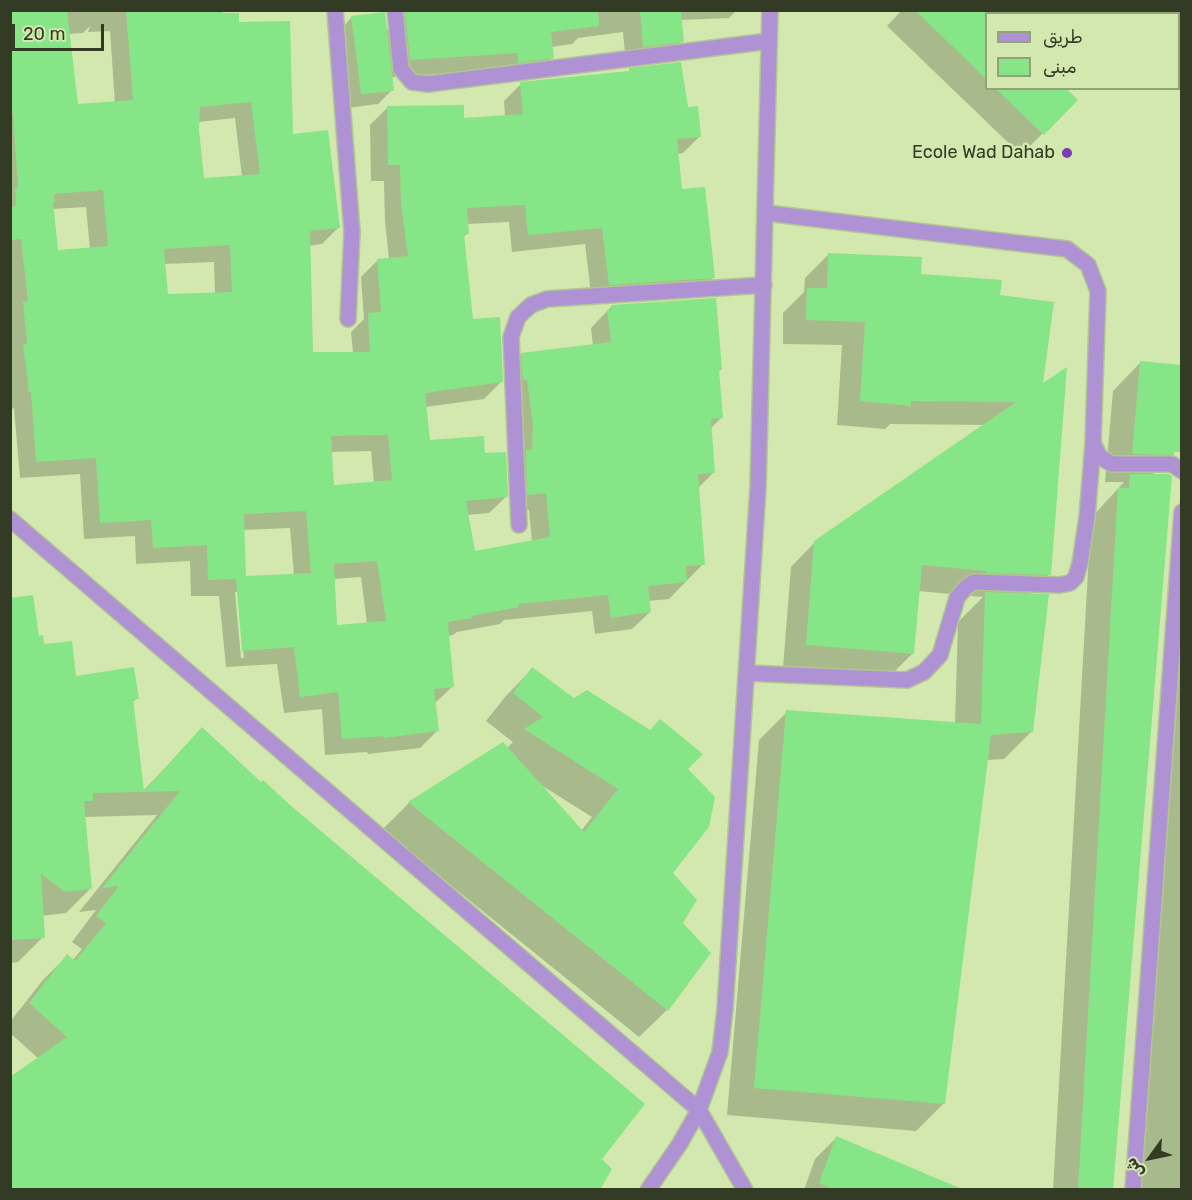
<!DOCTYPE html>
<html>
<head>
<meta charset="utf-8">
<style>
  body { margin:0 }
  #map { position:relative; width:1192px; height:1200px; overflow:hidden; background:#d3e8af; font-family:Rubik,"Noto Sans Arabic",sans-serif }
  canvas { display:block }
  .frame { position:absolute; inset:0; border:12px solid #333b25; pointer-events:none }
  .legend { position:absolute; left:985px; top:12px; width:195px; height:78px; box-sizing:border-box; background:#d3e8af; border:2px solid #93a378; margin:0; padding:8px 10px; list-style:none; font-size:18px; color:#333b25 }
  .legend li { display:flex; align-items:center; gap:12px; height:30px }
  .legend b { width:30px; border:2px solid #93a378 }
  .north { position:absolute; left:1120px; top:1128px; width:60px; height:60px; -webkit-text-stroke:4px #d3e8af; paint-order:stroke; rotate:237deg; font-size:16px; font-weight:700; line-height:24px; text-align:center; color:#333b25 }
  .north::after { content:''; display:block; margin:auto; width:21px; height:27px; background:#333b25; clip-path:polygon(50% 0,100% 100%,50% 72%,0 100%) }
  .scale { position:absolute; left:12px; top:24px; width:92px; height:27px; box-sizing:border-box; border:3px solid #333b25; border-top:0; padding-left:8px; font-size:18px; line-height:21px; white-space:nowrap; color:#333b25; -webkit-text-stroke:4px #d3e8af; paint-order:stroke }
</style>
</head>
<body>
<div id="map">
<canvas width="1192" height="1200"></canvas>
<div class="frame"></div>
<ul class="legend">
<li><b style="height:8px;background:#af92d3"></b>طريق</li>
<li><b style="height:16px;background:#86e586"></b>مبنى</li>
</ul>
<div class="north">ش</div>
<div class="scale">20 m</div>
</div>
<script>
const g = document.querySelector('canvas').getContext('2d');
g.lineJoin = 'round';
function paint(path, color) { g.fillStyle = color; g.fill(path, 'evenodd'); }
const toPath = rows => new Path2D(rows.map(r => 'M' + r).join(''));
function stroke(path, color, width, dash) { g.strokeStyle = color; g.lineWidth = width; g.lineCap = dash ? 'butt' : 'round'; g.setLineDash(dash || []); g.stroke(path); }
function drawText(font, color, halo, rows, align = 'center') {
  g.font = font + ' Rubik,sans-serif'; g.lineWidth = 5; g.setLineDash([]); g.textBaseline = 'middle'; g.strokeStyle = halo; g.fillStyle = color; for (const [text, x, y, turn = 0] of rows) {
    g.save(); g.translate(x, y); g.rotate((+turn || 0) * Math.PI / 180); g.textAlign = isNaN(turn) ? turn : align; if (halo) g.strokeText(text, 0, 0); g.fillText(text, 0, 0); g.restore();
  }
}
const shadow = toPath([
  [10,10,218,10,222,15,237,24,339,227,322,244,309,246,311,354,353,353,351,332,364,319,361,277,378,260,389,259,385,221,384,181,371,181,370,125,387,108,463,120,505,116,504,101,521,84,627,73,630,70,686,108,700,136,683,153,677,154,681,191,713,278,696,295,592,302,585,244,512,252,509,222,467,224,468,233,463,237,471,321,502,381,484,399,425,407,428,441,484,455,507,496,489,513,467,515,474,553,532,542,529,510,511,511,505,372,522,354,593,346,591,328,612,306,721,369,717,373,722,417,711,428,714,472,698,488,703,564,669,599,648,601,650,612,632,629,595,634,592,611,504,620,500,624,457,632,453,635,448,636,453,686,434,704,437,731,420,748,368,754,367,752,325,755,322,709,284,713,277,664,226,667,219,596,191,596,190,561,136,564,135,536,84,539,80,474,20,478,14,408,12,409,10,395],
  [90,26,88,32,110,31,115,103,77,106,68,34,83,33],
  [235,118,242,177,202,180,198,122],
  [86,207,90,249,57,252,52,209],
  [214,262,215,294,167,296,164,264],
  [371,451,374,483,332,487,330,452],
  [290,528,294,575,244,578,243,530],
  [361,577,367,624,335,626,333,579],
  [235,592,238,592,244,658,241,658],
  [411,10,737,10,729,18,680,20,682,41,665,59,626,64,623,32,578,38,572,44,551,47,552,58,535,75,501,70,391,77,392,90,378,104,347,108,338,32,352,17,386,31,405,11],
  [902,10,984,10,987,14,986,88,1064,88,1076,100,1021,155,887,26],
  [1120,10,1153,10,1156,14,1117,14],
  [829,254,999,296,1041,387,1049,574,1029,595,1032,731,1004,759,986,760,944,1103,916,1131,727,1115,759,740,787,712,955,724,958,622,983,597,918,591,913,653,889,677,783,668,791,567,815,542,985,425,890,424,885,429,837,425,842,345,783,344,783,313,804,292,805,278],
  [1140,363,1173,454,1152,475,1112,1190,1053,1190,1091,518,1124,482,1105,482,1113,391],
  [10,600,38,637,42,646,75,677,137,698,132,703,142,792,202,729,261,784,643,1104,39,1059,10,1033,10,1022,42,981,67,956,72,961,82,949,72,942,96,910,79,912,157,815,84,817,91,888,66,913,42,916,43,937,18,962,10,963],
  [1182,630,1182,1190,1141,1190],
  [532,669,574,700,686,769,671,873,667,1010,639,1037,382,830,409,803,503,744,507,748,513,742,486,721,505,697],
  [541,785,592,817,581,831],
  [836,1138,953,1190,804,1190,815,1159]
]);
const building = toPath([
  [10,10,67,10,78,104,133,100,126,10,223,10,223,13,239,13,239,22,290,21,293,134,328,130,340,228,310,231,313,352,370,352,368,313,381,312,377,259,408,256,401,203,400,165,388,165,387,106,464,105,464,118,523,114,520,82,629,71,629,68,681,62,688,107,698,106,701,137,677,139,682,189,705,187,715,278,609,285,602,228,528,235,525,205,467,208,469,234,464,234,473,319,500,317,503,382,425,393,430,440,484,436,485,453,506,452,508,497,466,501,475,551,550,537,546,493,527,495,526,450,532,450,533,426,527,379,523,380,521,353,611,342,607,310,612,309,611,305,716,298,722,370,719,370,723,418,711,419,715,473,698,474,705,565,686,566,687,582,648,586,651,612,611,618,608,595,518,604,519,607,471,616,472,618,448,622,454,687,434,689,439,731,384,738,384,736,342,739,338,692,300,697,294,647,242,651,236,579,208,580,207,545,153,548,151,520,100,523,96,458,36,462,31,392,29,392,23,344,27,344,23,302,28,301,21,239,10,240,10,207,16,206,15,188,18,188,13,114,10,114],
  [251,102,260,174,204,178,199,130,200,107],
  [103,190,108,246,58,250,53,202,55,202,54,194],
  [230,245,232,292,168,294,164,249],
  [388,435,392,480,334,485,331,436],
  [306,511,311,573,246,576,244,514],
  [377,561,386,621,337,625,334,564],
  [405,10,598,10,599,26,551,32,554,58,518,63,518,53,410,60],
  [640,10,681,10,684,42,643,47],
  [915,10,987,10,987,80],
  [385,12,394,91,361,94,351,16],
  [995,88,1066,88,1078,100,1044,135],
  [828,253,922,257,921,274,1002,280,1000,295,1054,302,1043,383,1067,367,1051,575,986,573,986,571,922,565,914,654,806,645,814,541,1016,402,911,401,911,406,860,401,865,322,806,320,807,288,827,288],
  [1140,361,1182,365,1182,452,1174,452,1174,455,1132,454],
  [1130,474,1169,474,1172,476,1113,1190,1078,1190,1118,488,1129,488],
  [985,592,1049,594,1033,732,991,735,945,1104,754,1088,786,710,981,724],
  [33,595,39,636,43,635,44,644,72,641,76,676,134,667,139,699,133,699,144,791,202,727,261,782,263,780,290,805,645,1104,602,1159,612,1169,600,1190,10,1190,10,1077,67,1037,29,1003,67,954,75,961,106,923,96,916,119,886,102,888,180,791,93,793,93,801,84,801,92,889,65,892,41,874,45,938,10,940,10,598],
  [532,667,574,698,587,690,650,730,660,719,703,754,688,769,715,797,709,827,673,873,697,900,683,923,711,953,668,1011,408,802,503,742,584,832,618,789,524,729,543,717,513,693],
  [836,1136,962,1189,962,1190,834,1190,819,1183]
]);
const street = toPath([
  [335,10,352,232,348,319],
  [395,10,401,69,412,82,428,84,769,41],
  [766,213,1067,249,1088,265,1098,291,1093,443,1100,457,1112,464,1172,464,1182,471],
  [10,519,699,1110,745,1190],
  [519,525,511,337,518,317,531,305,547,299,764,285],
  [746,673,907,680,924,672,940,655,957,598,965,588,974,582,1059,585,1070,583,1076,577,1080,563,1087,517,1093,444],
  [648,1190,679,1145,699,1110,720,1052,725,1009,758,487,770,10],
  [1133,1190,1182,512]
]);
const markers = [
  [1067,153,6,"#793cb2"]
];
const poiNames = [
  ["Ecole Wad Dahab",1055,153]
];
paint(shadow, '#0003');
paint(building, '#86e586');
stroke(street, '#b3c593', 18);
stroke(street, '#af92d3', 15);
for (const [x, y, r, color] of markers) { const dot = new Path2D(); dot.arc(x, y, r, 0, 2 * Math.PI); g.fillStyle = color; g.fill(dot); stroke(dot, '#d3e8af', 2); }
drawText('18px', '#333b25', '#d3e8af', poiNames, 'right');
</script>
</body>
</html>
